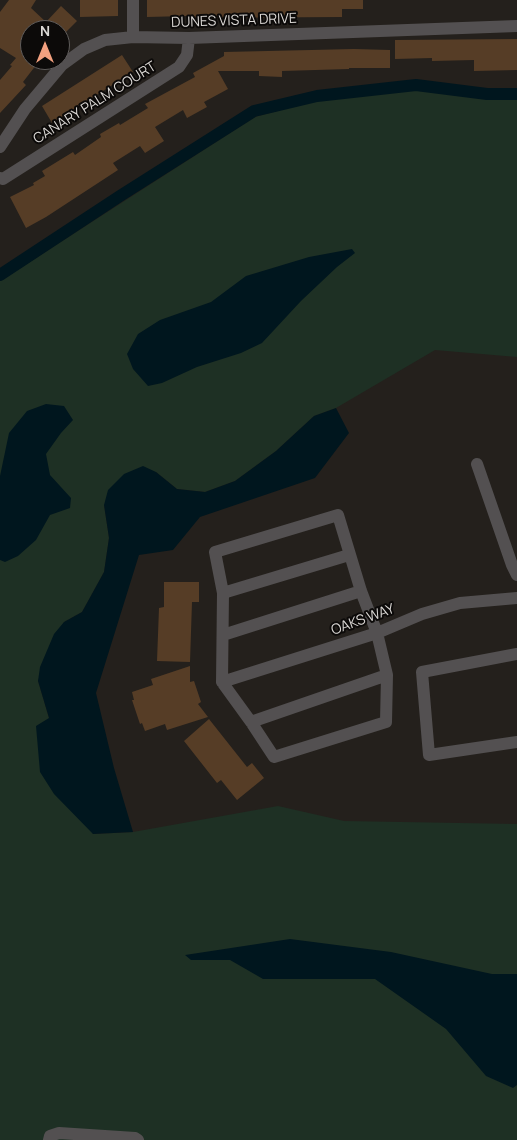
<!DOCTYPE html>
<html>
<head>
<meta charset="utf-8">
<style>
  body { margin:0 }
  #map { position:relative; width:517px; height:1140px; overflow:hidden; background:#24201c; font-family:Manrope,sans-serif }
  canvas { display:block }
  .north { position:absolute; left:20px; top:20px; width:50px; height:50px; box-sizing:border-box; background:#0c0a09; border:1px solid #5f5c5b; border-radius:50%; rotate:0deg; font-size:14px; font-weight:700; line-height:20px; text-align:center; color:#dbd8d5 }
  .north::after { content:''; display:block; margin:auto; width:18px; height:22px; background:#f2a07f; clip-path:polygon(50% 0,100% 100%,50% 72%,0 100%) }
</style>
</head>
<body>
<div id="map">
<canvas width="517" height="1140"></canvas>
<div class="north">N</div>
</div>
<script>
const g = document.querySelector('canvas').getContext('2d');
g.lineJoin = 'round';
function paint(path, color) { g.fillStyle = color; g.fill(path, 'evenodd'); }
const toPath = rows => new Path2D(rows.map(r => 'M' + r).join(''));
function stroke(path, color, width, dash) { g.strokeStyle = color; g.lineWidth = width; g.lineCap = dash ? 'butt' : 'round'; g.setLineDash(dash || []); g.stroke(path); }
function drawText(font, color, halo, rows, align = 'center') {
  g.font = font + ' Manrope,sans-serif'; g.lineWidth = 4; g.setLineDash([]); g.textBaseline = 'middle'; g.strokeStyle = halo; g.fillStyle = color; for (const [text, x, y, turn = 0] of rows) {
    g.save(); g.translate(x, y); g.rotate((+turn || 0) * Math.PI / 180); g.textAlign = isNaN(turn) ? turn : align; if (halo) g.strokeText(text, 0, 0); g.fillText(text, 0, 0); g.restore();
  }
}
const green = toPath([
  [414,90,486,99,517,99,517,357,435,350,336,408,314,416,276,451,235,481,205,492,177,489,156,472,104,505,109,538,104,572,82,612,64,622,38,681,49,718,93,834,133,832,278,806,344,821,517,824,517,1140,0,1140,0,281,255,117,318,100]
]);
const water = toPath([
  [352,249,355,253,337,267,301,301,262,343,241,353,197,367,162,383,148,386,133,369,127,354,138,334,160,320,211,302,246,276,309,257],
  [46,404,64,406,73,420,61,433,46,454,50,475,71,498,70,508,50,515,36,540,18,556,5,562,0,560,0,476,9,433,27,411],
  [336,408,349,433,315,478,200,517,173,550,139,555,96,693,114,768,133,832,93,834,54,794,40,772,36,726,49,718,38,681,40,667,54,634,64,622,82,612,104,572,109,538,104,505,108,490,124,474,143,466,156,472,177,489,205,492,235,481,276,451,314,416],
  [290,939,391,952,492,974,517,974,517,1085,513,1088,486,1076,446,1029,375,979,263,979,230,960,191,960,185,955]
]);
const canal = toPath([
  [0,275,120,196,254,111,317,96,416,85,487,94,517,94]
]);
const building = toPath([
  [9,0,36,0,31,8,46,22,61,6,77,21,60,38,60,30,30,30,30,60,40,60,23,82,26,85,0,113,0,80,12,66,10,65,16,58,0,48,0,12],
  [80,0,118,0,118,16,80,17],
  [147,0,363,0,363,9,342,9,342,17,187,18,187,16,147,17],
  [517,39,517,70,474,71,474,60,432,61,432,58,395,59,395,40],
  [354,49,390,50,390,68,349,68,349,69,282,71,282,77,259,76,259,71,218,71,228,89,204,102,207,107,187,118,183,110,155,127,164,141,145,153,140,146,113,163,118,170,46,217,26,228,10,197,34,185,33,183,45,176,42,171,73,152,75,155,101,137,100,134,119,123,120,125,148,108,145,104,195,77,193,73,224,56,224,52],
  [122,55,133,72,52,123,42,106],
  [164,582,199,582,199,602,192,602,190,662,157,661,159,608,164,607],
  [190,666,190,682,194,681,201,702,198,704,208,717,167,730,165,724,145,731,142,723,140,724,132,700,134,700,132,692,153,685,151,679],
  [209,719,247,767,252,763,264,778,237,800,221,780,217,783,184,741]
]);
const minor = toPath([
  [133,37,133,0],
  [0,147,25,109,62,65,84,49,105,40,133,37,189,38,517,26],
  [0,178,3,179,179,67,187,55,189,38],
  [477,464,512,565,517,575],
  [338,515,361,591,377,633,387,675,386,722,274,757,251,722,222,682,223,593,215,552,338,515],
  [223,593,349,555],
  [223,635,361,591],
  [517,654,422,672,429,755,517,742],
  [222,682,377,633,422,614,460,603,517,598],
  [251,722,387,675],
  [49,1140,50,1136,59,1133,135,1138,138,1140]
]);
const streetNames = [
  ["DUNES VISTA DRIVE",234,21,-2],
  ["CANARY PALM COURT",95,103,-32],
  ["OAKS WAY",363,620,-20]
];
paint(green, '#1e3024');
paint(water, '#00161e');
stroke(canal, '#00161e', 12);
paint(building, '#563d26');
stroke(minor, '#535051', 12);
drawText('14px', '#dbd8d5', '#0c0a09', streetNames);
</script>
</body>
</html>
